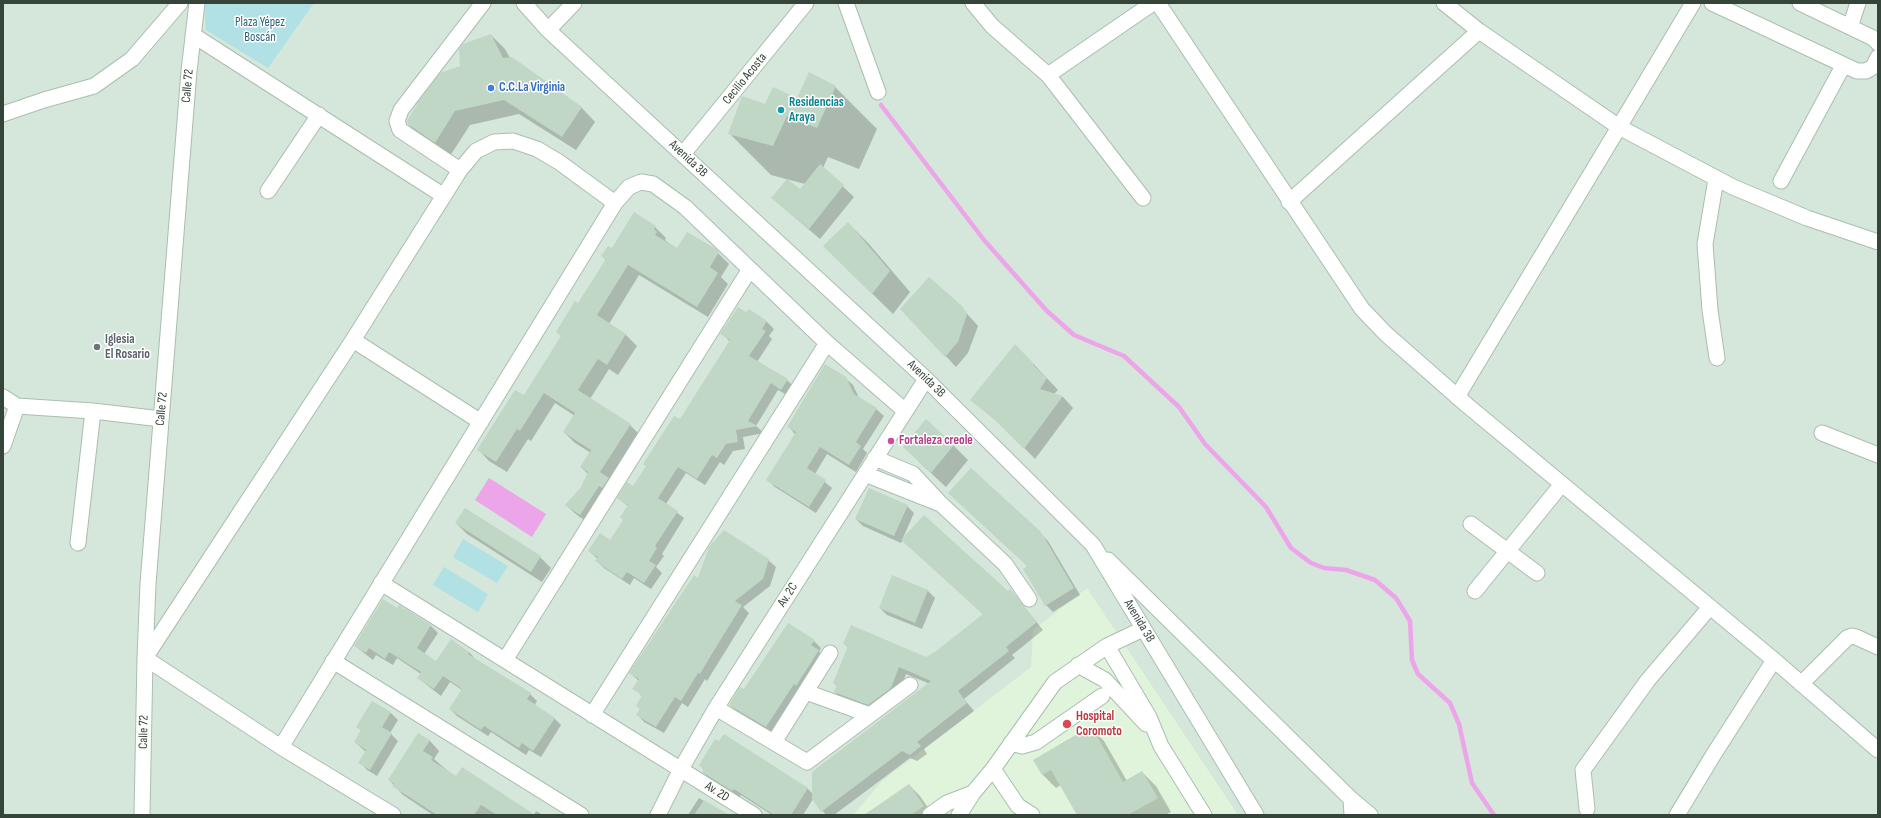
<!DOCTYPE html>
<html>
<head>
<meta charset="utf-8">
<style>
  body { margin:0 }
  #map { position:relative; width:1881px; height:818px; overflow:hidden; background:#e7f3eb; font-family:"Sofia Sans Condensed",sans-serif }
  canvas { display:block }
  .frame { position:absolute; inset:0; border:4px solid #36453a; pointer-events:none }
</style>
</head>
<body>
<div id="map">
<canvas width="1881" height="818"></canvas>
<div class="frame"></div>
</div>
<script>
const g = document.querySelector('canvas').getContext('2d');
g.lineJoin = 'round';
function paint(path, color) { g.fillStyle = color; g.fill(path, 'evenodd'); }
const toPath = rows => new Path2D(rows.map(r => 'M' + r).join(''));
function stroke(path, color, width, dash) { g.strokeStyle = color; g.lineWidth = width; g.lineCap = dash ? 'butt' : 'round'; g.setLineDash(dash || []); g.stroke(path); }
function drawText(font, color, halo, rows, align = 'center') {
  g.font = font + ' "Sofia Sans Condensed",sans-serif'; g.lineWidth = 3; g.setLineDash([]); g.textBaseline = 'middle'; g.strokeStyle = halo; g.fillStyle = color; for (const [text, x, y, turn = 0] of rows) {
    g.save(); g.translate(x, y); g.rotate((+turn || 0) * Math.PI / 180); g.textAlign = isNaN(turn) ? turn : align; if (halo) g.strokeText(text, 0, 0); g.fillText(text, 0, 0); g.restore();
  }
}
const residential = toPath([
  [3,3,1878,3,1878,815,3,815]
]);
const medical = toPath([
  [1087,588,1238,815,853,815,882,781,1031,667,1033,630]
]);
const green = toPath([
  [204,3,314,3,268,68,206,30],
  [463,539,508,566,497,583,453,557],
  [444,567,488,594,478,612,433,585]
]);
const water = toPath([
  [489,478,546,514,532,537,475,500]
]);
const shadow = toPath([
  [491,35,505,49,510,58,581,107,595,122,576,150,519,114,470,125,450,156,423,138,408,124],
  [835,87,877,129,859,169,828,157,823,168,854,197,820,239,772,198,800,190,805,184,771,175,729,133,765,105,798,99],
  [634,214,655,227,666,238,665,240,677,249,718,253,729,264,721,277,728,284,708,317,639,275,609,324,626,335,637,346,618,375,609,369,590,399,630,425,641,436,591,525,577,515,566,505,582,488,588,474,581,467,591,453,575,443,564,432,575,416,555,403,531,441,528,439,507,472,489,461,479,450,524,396,562,336,578,305,606,260,602,256,612,249],
  [848,223,869,244,910,292,893,314,845,267],
  [961,307,978,326,968,353,956,367,902,309],
  [749,311,767,322,774,329,769,336,772,339,757,362,787,380,794,387,789,396,778,390,756,426,764,433,743,437,745,449,733,451,724,465,720,462,705,485,686,473,666,504,684,518,662,554,664,556,656,567,662,573,651,589,634,578,630,585,604,568,597,561,598,559,589,551,610,542,624,520,628,506,618,498,633,488,680,421,730,342,722,333],
  [1026,356,1058,390,1054,394,1063,397,1073,408,1035,459,1004,427,971,400],
  [845,378,853,385,859,398,876,409,884,416,863,449,867,453,856,472,827,454,815,474,832,488,816,513,775,487,768,480,795,434,788,426],
  [953,445,968,460,946,487,918,461],
  [907,506,914,513,903,538,1008,592,1010,590,1043,630,1012,655,1015,658,964,699,974,711,924,749,927,754,917,761,910,758,834,815,826,815,813,799,803,815,772,815,741,795,740,797,710,779,703,772,704,770,700,765,724,736,808,789,813,794,930,684,906,674,898,695,876,711,842,699,835,692,837,686,834,683,848,647,844,644,926,658,936,652,984,615,903,540,901,543,863,526,856,519],
  [456,523,540,557,551,568,542,582,467,534],
  [1040,533,1048,541,1080,595,1053,612,1046,605,1029,566],
  [768,560,776,567,770,586,743,607,749,613,707,681,705,679,688,707,682,703,664,733,644,722,637,714,640,709,642,696,634,688,639,681,630,673,699,579],
  [927,590,935,598,922,629,887,615,880,608],
  [398,610,431,626,438,633,424,654,436,662,469,652,476,660,530,694,537,701,534,706,554,718,561,725,541,757,529,750,526,755,491,732,488,736,457,716,450,709,462,690,450,682,441,696,418,678,421,674,397,658,393,665,376,655,373,660,355,646],
  [789,624,814,641,821,648,819,652,825,658,773,734,737,712,730,705,745,690],
  [373,702,391,713,398,720,390,733,398,741,377,776,367,770,360,762,366,752,355,742,362,731,357,727],
  [1091,728,1104,741,1127,781,1142,772,1156,786,1171,812,1165,815,1078,815,1061,785,1056,788,1042,774],
  [419,734,430,741,439,751,434,759,456,778,534,815,433,815,403,795,389,780],
  [909,785,920,796,933,815,866,815],
  [699,798,722,812,725,815,688,815],
  [536,811,543,815,534,815]
]);
const stream = toPath([
  [881,105,984,240,1046,310,1074,335,1124,356,1179,407,1205,444,1266,507,1291,548,1311,563,1324,568,1346,570,1375,580,1396,598,1410,621,1412,660,1418,674,1450,703,1459,724,1472,783,1494,815]
]);
const building = toPath([
  [491,34,503,58,512,57,582,107,562,137,504,100,455,111,435,143,408,124,407,121,419,101,440,73,460,66,459,49,463,44],
  [809,72,836,86,817,128,787,116,773,146,728,134,742,96,765,104,773,87,797,98],
  [820,164,844,185,809,229,771,198,787,179,800,189],
  [634,212,656,226,654,229,657,232,655,235,677,248,687,232,716,249,719,252,710,267,718,273,697,307,628,265,597,315,626,334,607,365,598,359,578,390,631,424,600,472,609,478,602,488,599,486,580,515,565,505,581,487,588,472,580,467,591,450,563,432,575,413,544,393,520,431,517,429,496,462,477,450,515,390,524,395,561,336,556,332,575,301,578,303,606,259,601,256,608,246,612,248],
  [848,222,890,271,872,294,823,246],
  [929,277,962,306,967,314,958,342,945,357,900,309],
  [738,307,746,312,749,309,767,321,762,329,766,331,749,356,788,379,781,390,771,383,748,421,758,426,736,430,738,442,726,444,717,458,712,455,697,479,678,467,658,498,678,511,655,546,657,548,649,561,656,565,644,583,627,572,622,579,595,561,598,557,588,551,600,533,610,540,623,520,620,517,628,505,617,498,627,482,633,486,646,466,643,464,674,416,680,419,730,340,720,334],
  [1015,344,1034,364,1033,365,1047,378,1040,389,1063,396,1024,449,992,417,970,400],
  [825,364,846,377,854,394,877,408,856,442,861,446,849,465,820,447,807,468,826,480,809,507,766,480,796,432,787,427],
  [926,419,954,445,931,473,903,447],
  [971,468,1041,532,1074,588,1045,606,1023,569,1027,566,948,493],
  [869,488,908,505,894,536,855,519],
  [465,508,541,556,531,572,455,523],
  [924,515,1008,591,1010,589,1037,622,1006,647,1009,651,958,691,967,703,917,742,921,746,910,755,902,751,821,812,812,799,812,772,931,681,899,667,891,688,868,705,834,692,837,685,833,683,848,646,843,644,851,625,926,657,935,652,983,614,901,540],
  [724,530,769,559,763,579,735,601,742,605,710,657,700,674,698,673,681,701,675,697,656,727,636,715,640,709,636,706,642,695,632,689,639,679,629,673,694,575,698,578,709,547],
  [892,575,928,590,915,623,879,608],
  [383,599,397,608,399,605,431,625,417,648,436,661,451,639,469,652,468,654,531,693,527,699,555,718,533,751,522,743,519,748,484,726,481,730,449,709,462,689,443,676,434,689,417,678,421,672,389,652,385,659,369,648,366,653,354,646],
  [788,623,815,640,811,645,819,650,796,686,794,684,766,727,729,705,740,687,744,689],
  [372,701,391,712,382,727,392,733,370,770,358,763,366,750,354,742,361,730,356,727],
  [1091,726,1123,782,1142,771,1158,798,1128,815,1077,815,1051,770,1042,775,1033,760],
  [418,733,430,740,423,751,433,757,431,760,456,776,462,767,535,815,497,815,481,805,474,815,437,815,392,786,394,784,388,780],
  [724,734,808,788,791,815,774,815,734,789,732,791,702,772,704,769,699,765,715,739,719,741],
  [909,784,924,806,911,815,864,815],
  [704,800,729,815,694,815]
]);
const minor = toPath([
  [524,3,548,30,926,379,1093,545,1256,815],
  [846,3,878,92],
  [973,3,992,26,1048,75,1143,198],
  [1158,3,1362,309,1386,334,1468,406,1774,660,1878,750],
  [1444,3,1479,31,1619,127,1457,397],
  [1693,3,1619,127,1733,187,1807,218,1878,242],
  [1712,3,1857,71,1866,71,1873,67,1878,57],
  [1800,3,1873,38,1878,43],
  [1850,27,1858,3],
  [548,30,574,3],
  [193,35,444,196],
  [1048,75,1153,3],
  [3,114,44,100,94,86,132,59,180,3],
  [683,154,806,3],
  [460,170,400,130,397,121,401,110,483,3],
  [1716,179,1705,244,1710,310,1717,358],
  [1781,181,1843,66],
  [268,191,319,115],
  [1289,202,1479,31],
  [615,203,559,162,537,149,513,141,494,142,476,151,460,170,353,340,145,658,281,747,615,203,629,187,641,182,653,184,685,207,827,343,904,410],
  [353,340,481,422],
  [3,397,17,406,93,411,161,419],
  [1822,433,1878,455],
  [3,446,17,406],
  [875,458,913,474,941,504,1005,564,1029,599],
  [865,474,938,503],
  [1471,524,1537,573],
  [78,543,93,411],
  [1108,560,1351,799,1352,815],
  [381,583,754,815],
  [1475,591,1562,484],
  [1107,646,1149,717,1161,746,1204,815],
  [505,660,750,269],
  [333,661,581,815],
  [1078,665,1105,680,1146,724],
  [1801,684,1847,638,1852,636,1856,637,1878,647],
  [806,692,870,715],
  [716,708,807,762,910,685],
  [592,715,827,343],
  [774,742,830,653],
  [1011,743,1022,746,1036,742,1102,696],
  [281,747,393,815],
  [993,769,1018,806,1032,815],
  [1351,799,1370,815],
  [1587,809,1583,770,1648,680,1710,607],
  [142,815,145,658,148,584,189,71,197,3],
  [658,815,681,769,716,708,926,379],
  [930,815,947,803,973,793],
  [959,815,973,793,993,769,1055,682,1107,646,1143,629],
  [1677,815,1712,757,1774,660]
]);
const markers = [
  [491,88,4,"#3f7fe0"],
  [781,110,4,"#0f9aa8"],
  [97,347,4,"#6b7280"],
  [891,441,4,"#d1479c"],
  [1067,724,5,"#e0444e"]
];
const parkNames = [
  ["Plaza Yépez",260,23],
  ["Boscán",260,38]
];
const streetNames = [
  ["Cecilio Acosta",745,79,-51],
  ["Calle 72",188,86,-85],
  ["Avenida 3B",688,159,43],
  ["Avenida 3B",926,379,44],
  ["Calle 72",162,409,-85],
  ["Av. 2C",788,595,-57],
  ["Avenida 3B",1139,621,59],
  ["Calle 72",144,732,-89],
  ["Av. 2D",717,792,32]
];
const shopNames = [
  ["C.C.La Virginia",499,88]
];
const cultureNames = [
  ["Residencias",789,103],
  ["Araya",789,118]
];
const worshipNames = [
  ["Iglesia",105,340],
  ["El Rosario",105,355]
];
const hotelNames = [
  ["Fortaleza creole",899,441]
];
const healthNames = [
  ["Hospital",1076,717],
  ["Coromoto",1076,732]
];
paint(residential, '#d5e6da');
paint(medical, '#e0f3db');
paint(green, '#b1e1e5');
paint(water, '#eda5ea');
paint(shadow, '#0003');
stroke(stream, '#eda5ea', 4.5);
paint(building, '#c0d7c5');
stroke(minor, '#aabeb0', 17);
stroke(minor, '#fff', 15);
for (const [x, y, r, color] of markers) { const dot = new Path2D(); dot.arc(x, y, r, 0, 2 * Math.PI); g.fillStyle = color; g.fill(dot); stroke(dot, '#fff', 1.5); }
drawText('13px', '#2c6275', '#fff', parkNames);
drawText('13px', '#36453a', '#fff', streetNames);
drawText('bold 13px', '#366cbe', '#fff', shopNames, 'left');
drawText('bold 13px', '#0d838f', '#fff', cultureNames, 'left');
drawText('bold 13px', '#5b616d', '#fff', worshipNames, 'left');
drawText('bold 13px', '#b23c85', '#fff', hotelNames, 'left');
drawText('bold 13px', '#be3a42', '#fff', healthNames, 'left');
</script>
</body>
</html>
